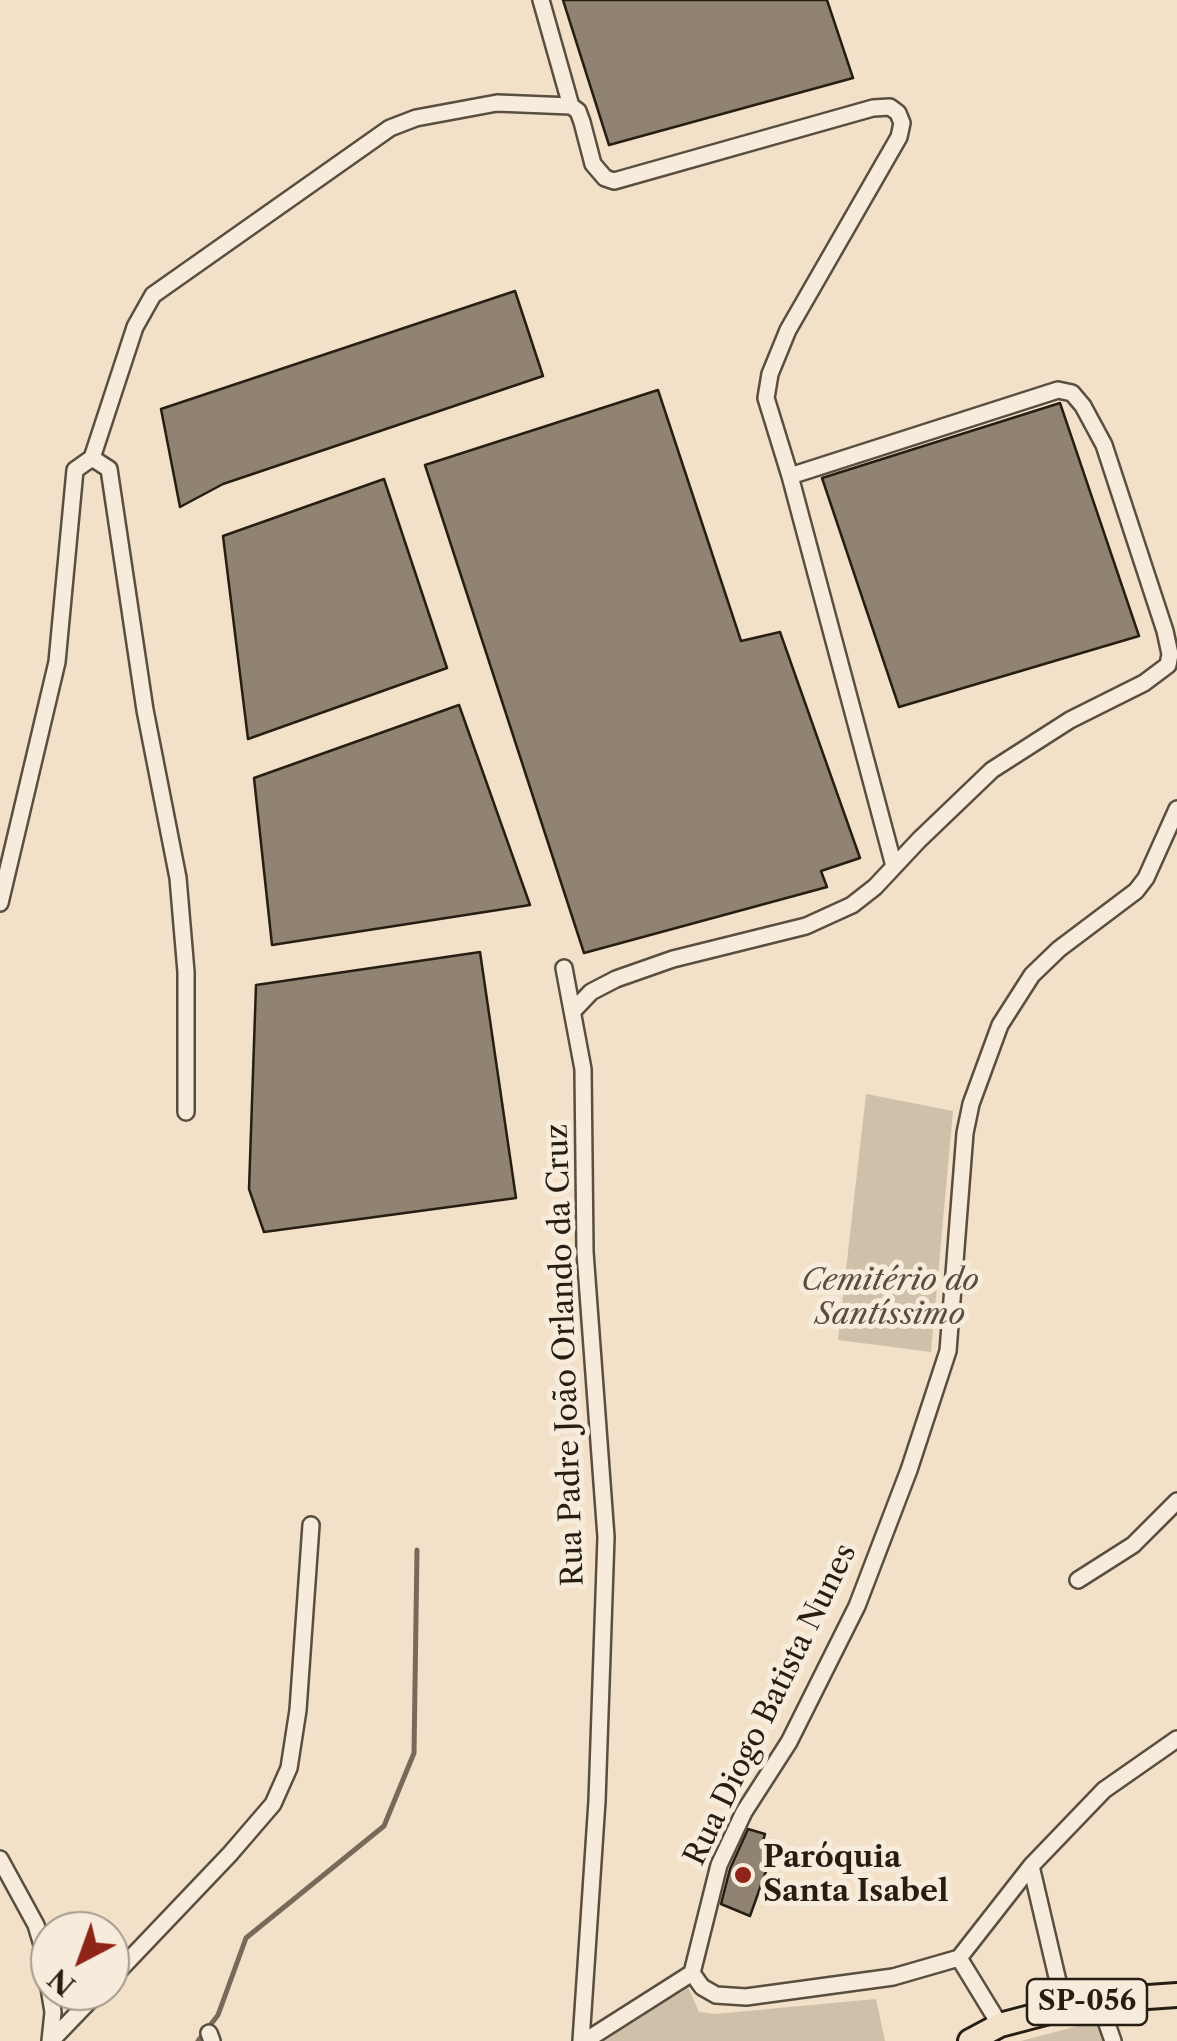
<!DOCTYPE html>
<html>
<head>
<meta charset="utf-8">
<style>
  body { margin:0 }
  #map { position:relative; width:1177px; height:2041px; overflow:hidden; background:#f2e1c8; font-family:"Libre Caslon Text",serif }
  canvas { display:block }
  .north { position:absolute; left:30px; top:1911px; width:100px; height:100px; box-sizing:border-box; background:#f7ecdb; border:2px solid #a3998b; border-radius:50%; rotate:221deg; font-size:28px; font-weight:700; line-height:40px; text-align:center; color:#261d13 }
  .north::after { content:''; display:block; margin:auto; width:35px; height:45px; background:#8f2418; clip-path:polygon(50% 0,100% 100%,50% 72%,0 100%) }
</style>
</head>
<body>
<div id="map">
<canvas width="1177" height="2041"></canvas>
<div class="north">N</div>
</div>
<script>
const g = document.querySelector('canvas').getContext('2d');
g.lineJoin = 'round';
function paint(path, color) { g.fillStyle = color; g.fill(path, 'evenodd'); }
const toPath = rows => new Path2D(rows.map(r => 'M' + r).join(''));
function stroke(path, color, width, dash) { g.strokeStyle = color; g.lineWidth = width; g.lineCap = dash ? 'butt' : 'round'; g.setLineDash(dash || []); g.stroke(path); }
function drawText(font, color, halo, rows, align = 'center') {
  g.font = font + ' "Libre Caslon Text",serif'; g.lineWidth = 10; g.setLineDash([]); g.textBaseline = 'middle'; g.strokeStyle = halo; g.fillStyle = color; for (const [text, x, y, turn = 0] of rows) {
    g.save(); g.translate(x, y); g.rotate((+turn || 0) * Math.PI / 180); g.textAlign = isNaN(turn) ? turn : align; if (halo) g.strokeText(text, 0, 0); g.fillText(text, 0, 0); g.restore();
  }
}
const green = toPath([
  [866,1094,953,1111,931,1352,838,1340],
  [686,1982,699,2012,715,2014,876,1999,885,2041,588,2041],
  [1096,2021,1103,2041,1021,2041]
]);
const stream = toPath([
  [198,2041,218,2015,246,1938,384,1826,414,1753,417,1550]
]);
const building = toPath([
  [563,0,827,0,853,78,609,145,563,0],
  [515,291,543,376,223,484,180,507,161,409,515,291],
  [658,390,741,641,780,632,860,858,821,871,827,887,584,953,425,465,658,390],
  [1060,403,1139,636,899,707,822,478,1060,403],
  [384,479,447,668,248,739,223,536,384,479],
  [459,705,530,905,272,945,254,778,459,705],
  [480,952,516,1198,264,1232,249,1189,256,985,480,952],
  [748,1829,765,1834,762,1845,774,1849,750,1916,721,1904,730,1869,748,1829]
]);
const street = toPath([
  [541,0,571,106],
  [92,458,109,469,145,710,178,878,186,972,186,1112],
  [790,476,894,866],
  [0,903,57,662,75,470,92,458,135,327,153,295,390,128,416,118,497,103,571,106,578,111,582,122,593,164,605,178,614,181,873,108,890,107,898,113,902,123,899,137,788,330,770,374,766,398,790,476,1058,390,1072,393,1083,406,1104,445,1165,631,1170,654,1168,665,1144,683,1070,720,992,770,919,840,875,887,852,905,806,926,673,959,616,979,591,992,573,1011],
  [564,968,583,1069,585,1252,606,1537,597,1801,581,2041],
  [1078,1580,1133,1545,1177,1501],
  [0,1859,36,1925,42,1945,53,2012,50,2041],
  [1031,1866,1064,2007],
  [959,1958,1031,1866,1104,1790,1177,1739],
  [959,1958,1000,2025],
  [692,1973,702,1987,716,1995,746,1997,893,1977,959,1958],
  [110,1980,230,1854,273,1804,289,1768,298,1710,311,1525],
  [1099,2001,1113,2041],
  [209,2033,212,2041],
  [51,2041,99,1991],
  [585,2041,692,1973,719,1865,744,1812,789,1742,857,1606,909,1470,948,1351,965,1133,971,1104,1000,1025,1032,975,1059,949,1136,891,1146,878,1177,809]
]);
const primary = toPath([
  [970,2041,1000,2025,1091,2001,1177,1995]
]);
const markers = [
  [743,1875,10,"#8f2418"]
];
const shields = [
  [1087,2002,120]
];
const shieldNames = [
  ["SP-056",1087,2002]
];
const parkNames = [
  ["Cemitério do",890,1281],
  ["Santíssimo",890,1315]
];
const streetNames = [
  ["Rua Padre João Orlando da Cruz",566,1355,-92],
  ["Rua Diogo Batista Nunes",771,1705,-64]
];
const poiNames = [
  ["Paróquia",763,1858],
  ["Santa Isabel",763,1892]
];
paint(green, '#cfc0a9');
stroke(stream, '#776a5a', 5);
paint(building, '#908371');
stroke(building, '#261d13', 2.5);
stroke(street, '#594e40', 20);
stroke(primary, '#261d13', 28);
stroke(street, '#f7ecdb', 15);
stroke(primary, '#f2e1c8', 22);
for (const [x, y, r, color] of markers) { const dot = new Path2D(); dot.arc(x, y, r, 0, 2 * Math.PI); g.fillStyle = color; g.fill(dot); stroke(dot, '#f7ecdb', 4); }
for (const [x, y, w] of shields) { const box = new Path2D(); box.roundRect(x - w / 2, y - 23, w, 46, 8); g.fillStyle = '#f7ecdb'; g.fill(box); stroke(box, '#261d13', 2.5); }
drawText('bold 28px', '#261d13', null, shieldNames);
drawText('italic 30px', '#594e40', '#f7ecdb', parkNames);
drawText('30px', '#261d13', '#f7ecdb', streetNames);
drawText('bold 30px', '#261d13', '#f7ecdb', poiNames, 'left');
</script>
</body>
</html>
